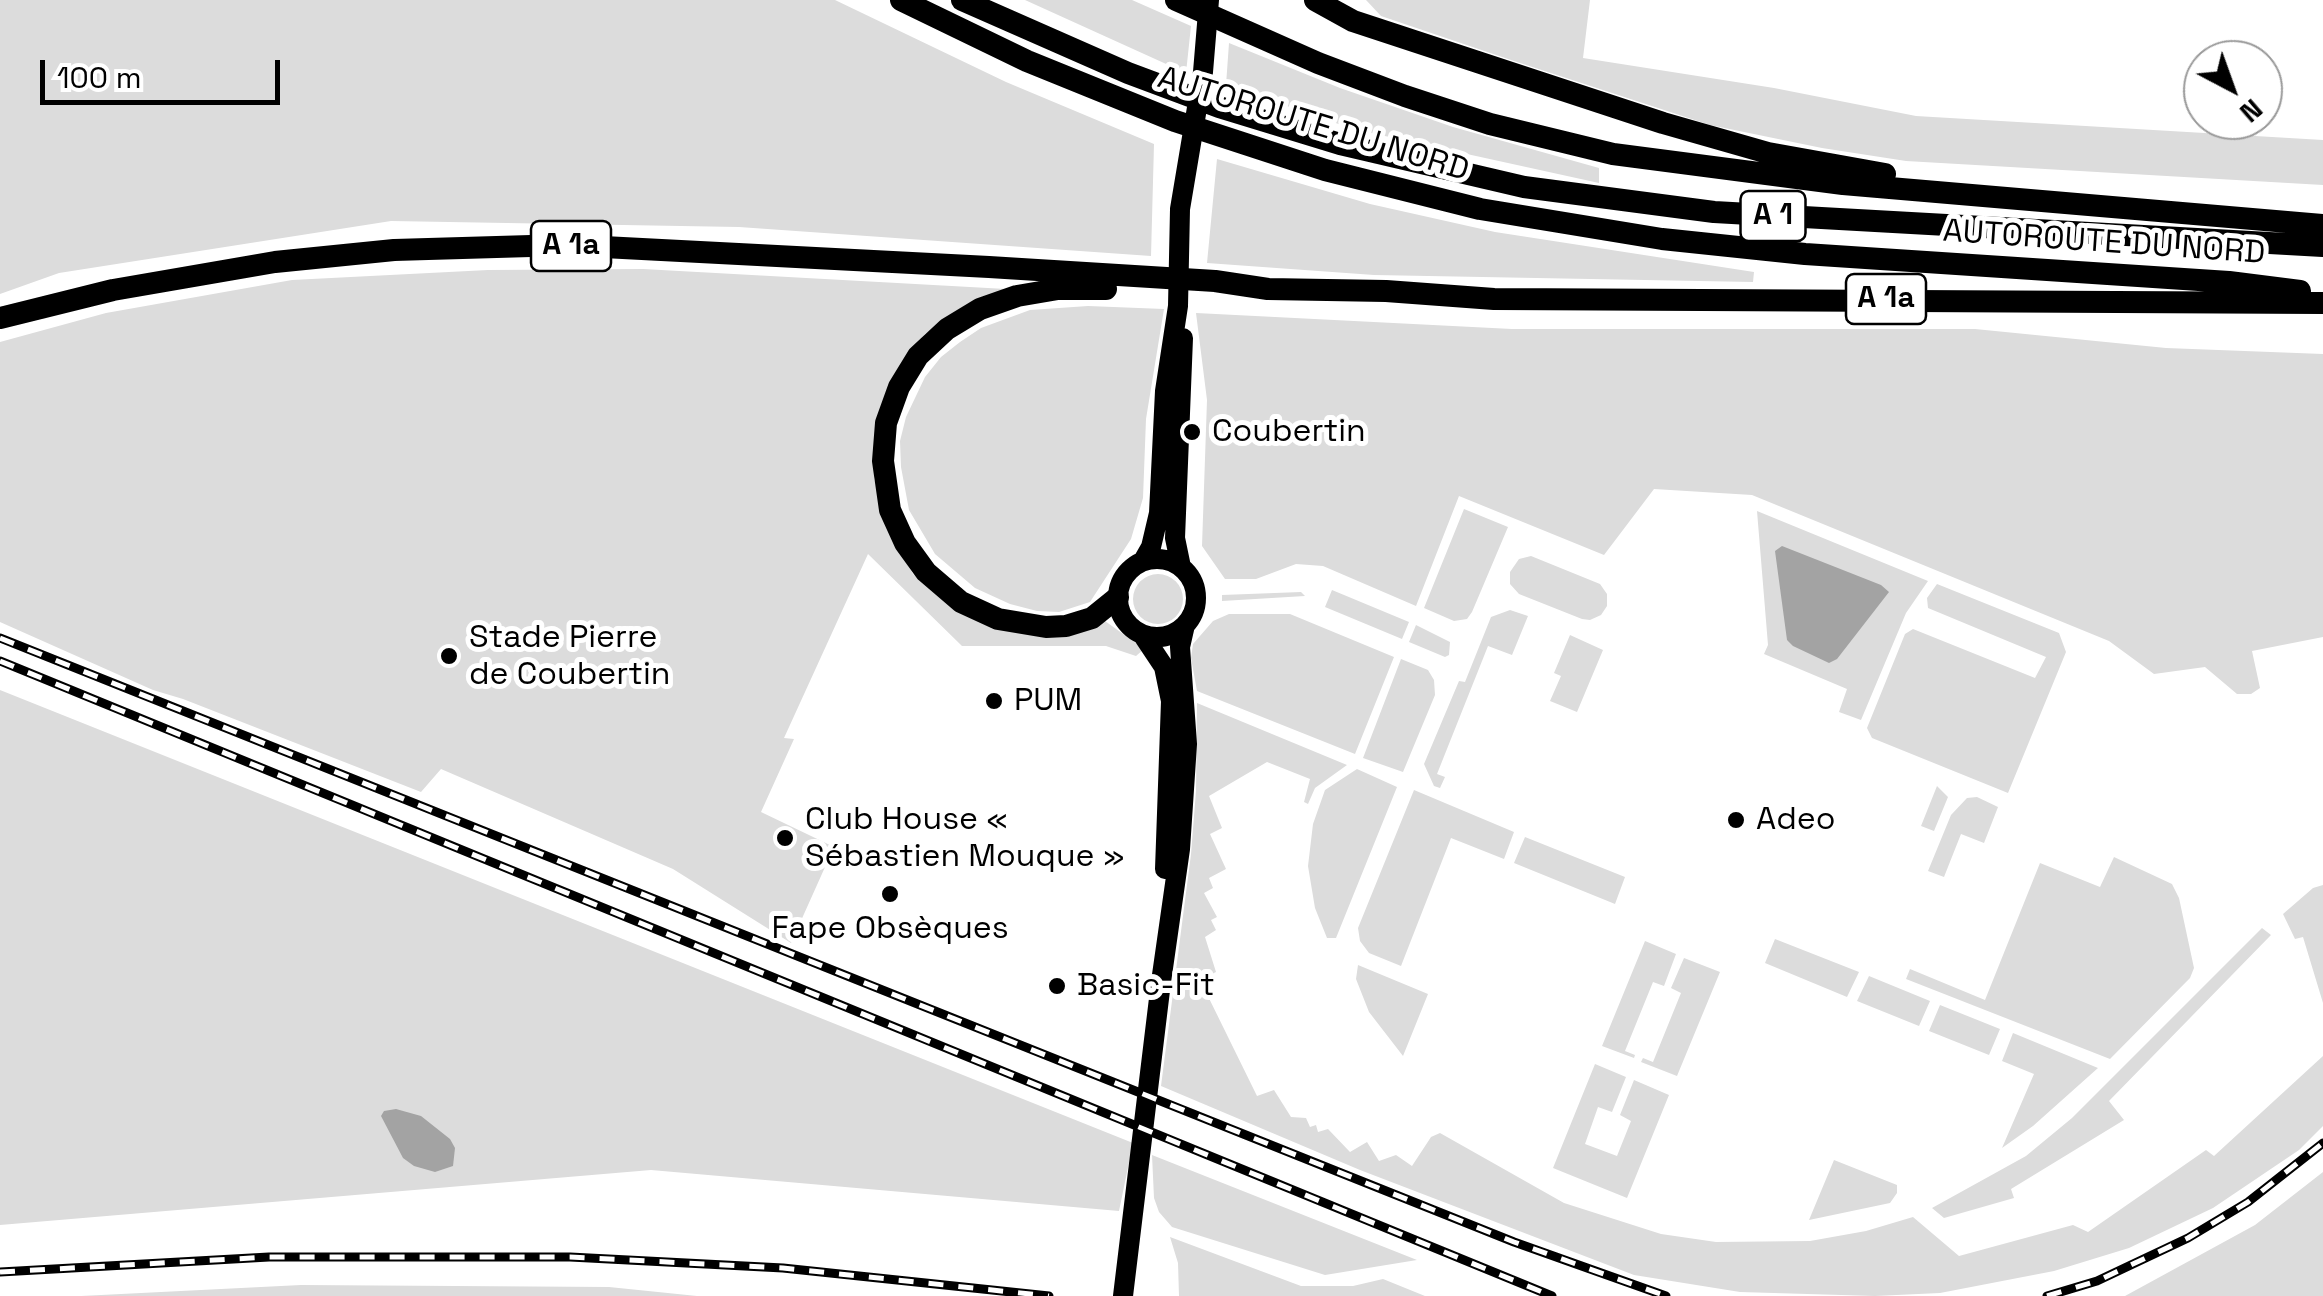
<!DOCTYPE html>
<html>
<head>
<meta charset="utf-8">
<style>
  body { margin:0 }
  #map { position:relative; width:2323px; height:1296px; overflow:hidden; background:#fff; font-family:"Space Grotesk",sans-serif }
  canvas { display:block }
  .north { position:absolute; left:2183px; top:40px; width:100px; height:100px; box-sizing:border-box; background:#fff; border:2px solid #999; border-radius:50%; rotate:139deg; font-size:28px; font-weight:700; line-height:40px; text-align:center; color:#000 }
  .north::after { content:''; display:block; margin:auto; width:35px; height:45px; background:#000; clip-path:polygon(50% 0,100% 100%,50% 72%,0 100%) }
  .scale { position:absolute; left:40px; top:60px; width:240px; height:45px; box-sizing:border-box; border:5px solid #000; border-top:0; padding-left:12px; font-size:30px; line-height:35px; white-space:nowrap; color:#000; -webkit-text-stroke:8px #fff; paint-order:stroke }
</style>
</head>
<body>
<div id="map">
<canvas width="2323" height="1296"></canvas>
<div class="north">N</div>
<div class="scale">100 m</div>
</div>
<script>
const g = document.querySelector('canvas').getContext('2d');
g.lineJoin = 'round';
function paint(path, color) { g.fillStyle = color; g.fill(path, 'evenodd'); }
const toPath = rows => new Path2D(rows.map(r => 'M' + r).join(''));
function stroke(path, color, width, dash) { g.strokeStyle = color; g.lineWidth = width; g.lineCap = dash ? 'butt' : 'round'; g.setLineDash(dash || []); g.stroke(path); }
function drawText(font, color, halo, rows, align = 'center') {
  g.font = font + ' "Space Grotesk",sans-serif'; g.lineWidth = 10; g.setLineDash([]); g.textBaseline = 'middle'; g.strokeStyle = halo; g.fillStyle = color; for (const [text, x, y, turn = 0] of rows) {
    g.save(); g.translate(x, y); g.rotate((+turn || 0) * Math.PI / 180); g.textAlign = isNaN(turn) ? turn : align; if (halo) g.strokeText(text, 0, 0); g.fillText(text, 0, 0); g.restore();
  }
}
const green = toPath([
  [0,0,835,0,1006,82,1154,144,1151,256,739,227,391,221,59,273,0,294],
  [1025,0,1132,0,1191,26,1186,73],
  [1366,0,1590,0,1583,58,1774,88,1916,116,2323,140,2323,185,1906,161,1822,148,1710,125,1511,60,1381,16],
  [1229,43,1340,88,1453,127,1599,168,1599,183,1353,129,1226,85],
  [1217,159,1370,204,1495,232,1754,272,1753,282,1374,275,1207,263],
  [643,269,1006,289,967,304,925,334,890,382,876,424,874,479,892,538,913,574,950,606,987,625,1105,621,1144,649,1136,656,1106,646,962,646,868,554,784,738,794,739,761,812,834,847,791,943,673,869,441,769,421,792,183,699,153,690,0,622,0,342,106,313,292,280,488,270],
  [1088,306,1164,309,1146,419,1143,498,1131,539,1090,602,1059,612,1037,611,1010,604,975,588,935,554,909,510,901,467,900,441,906,417,925,377,941,357,960,342,981,328,1030,310],
  [1196,313,1512,329,1975,329,2166,348,2323,354,2323,637,2252,651,2260,688,2251,694,2237,694,2205,667,2154,674,2109,641,1752,495,1654,489,1604,555,1459,496,1416,606,1323,566,1296,564,1256,579,1225,579,1202,546,1207,400],
  [1464,509,1508,527,1472,612,1467,619,1454,621,1424,608],
  [1757,511,1928,581,1906,613,1861,720,1839,712,1847,689,1764,654,1768,645],
  [1531,556,1600,584,1607,594,1607,606,1601,615,1590,620,1582,619,1519,594,1510,584,1510,572,1519,559],
  '1133 599a25 25 0 1 1 50 0a25 25 0 1 1-50 0Z',
  [1937,584,2059,633,2066,652,2008,793,1872,738,1867,728,1905,634,1913,629,2035,678,2046,657,1928,608,1927,598],
  [1332,590,1409,622,1402,639,1325,607],
  [1301,592,1305,596,1222,601,1222,595],
  [1510,610,1528,616,1512,655,1488,646,1437,774,1445,777,1440,788,1434,786,1424,764,1459,681,1465,682,1491,617],
  [1229,614,1290,614,1394,657,1355,754,1197,691,1191,658,1193,644,1213,621],
  [1416,625,1450,642,1449,655,1445,657,1409,642],
  [1570,635,1603,650,1577,712,1550,701,1561,676,1554,673],
  [1401,659,1428,670,1434,680,1435,695,1403,772,1363,758],
  [0,690,1133,1143,1119,1211,651,1170,0,1225],
  [1197,703,1347,765,1315,788,1308,804,1304,802,1310,779,1267,762,1209,796,1222,828,1210,834,1226,869,1209,878,1213,888,1204,893,1217,917,1211,920,1216,930,1205,937,1216,972,1200,980,1257,1096,1274,1090,1291,1117,1306,1118,1310,1127,1316,1125,1318,1132,1328,1129,1350,1152,1367,1142,1379,1161,1396,1155,1412,1166,1431,1137,1440,1133,1564,1203,1661,1234,1716,1242,1810,1241,1866,1231,1913,1217,1959,1256,2073,1225,2088,1232,2206,1150,2214,1156,2323,1056,2323,1126,2299,1150,2213,1208,2129,1248,2054,1271,1940,1293,1875,1296,1740,1292,1634,1275,1360,1170,1161,1086,1191,854,1196,791],
  [1357,769,1397,787,1336,938,1327,938,1315,908,1308,866,1313,824,1325,790],
  [1937,786,1948,797,1934,831,1921,826],
  [1414,790,1514,832,1504,859,1451,838,1401,966,1369,953,1360,941,1358,928],
  [1977,797,1998,807,1984,843,1961,834,1944,877,1928,871,1951,815,1967,798],
  [1525,837,1625,877,1615,904,1514,863],
  [2114,857,2172,884,2179,898,2194,968,2190,978,2110,1059,1906,979,1910,969,1985,1000,2040,863,2100,887],
  [2323,885,2323,1003,2303,937,2295,939,2283,914,2313,888],
  [2262,928,2271,935,2109,1101,2124,1120,2011,1189,2014,1198,1944,1218,1932,1208,2026,1156,2072,1118],
  [1775,939,1859,972,1847,997,1765,963],
  [1645,941,1676,954,1664,986,1653,982,1625,1051,1635,1055,1634,1058,1602,1046],
  [1684,958,1720,972,1677,1076,1641,1062,1643,1058,1653,1062,1681,993,1671,988],
  [1358,965,1428,994,1403,1056,1369,1012,1356,979],
  [1869,976,1930,1001,1919,1026,1857,1001],
  [1940,1005,2000,1029,1989,1055,1929,1031],
  [2013,1033,2098,1068,2033,1126,2002,1148,2034,1074,2002,1061],
  [1595,1064,1626,1077,1612,1112,1598,1107,1585,1144,1617,1156,1631,1121,1620,1115,1634,1080,1669,1095,1627,1198,1553,1168],
  [1152,1155,1417,1260,1325,1275,1172,1227,1159,1212,1154,1198],
  [1834,1160,1897,1185,1897,1193,1890,1203,1809,1220],
  [2323,1172,2323,1296,2125,1296,2255,1225],
  [1170,1237,1301,1286,1353,1286,1383,1279,1425,1296,1179,1296,1178,1263],
  [301,1285,609,1287,697,1296,81,1296]
]);
const water = toPath([
  [1782,546,1881,585,1889,592,1837,659,1829,663,1793,646,1787,640,1775,551],
  [396,1109,421,1116,450,1139,455,1148,453,1166,435,1172,414,1166,403,1158,381,1116,384,1111]
]);
const major = toPath([
  '1118 598a39 39 0 1 1 78 0a39 39 0 1 1-78 0Z',
  [1143,561,1151,547,1159,513,1165,391,1178,306,1180,209,1203,72,1209,0],
  [1181,567,1175,538,1183,338],
  [1142,634,1164,667,1171,701,1165,869],
  [1123,1296,1161,982,1180,849,1187,744,1180,647,1185,625]
]);
const highway = toPath([
  [901,0,1027,61,1175,121,1325,170,1480,209,1662,239,1805,254,2229,282,2300,291],
  [962,0,1128,73,1219,107,1340,144,1524,187,1714,212,2323,246],
  [1176,0,1318,63,1405,96,1490,124,1613,154,1843,184,2323,225],
  [1315,0,1353,21,1663,123,1768,153,1885,174],
  [1106,289,1058,289,1017,296,980,309,947,329,918,356,899,387,886,423,883,461,890,510,905,543,926,572,961,602,998,619,1046,627,1066,626,1092,618,1118,597],
  [0,318,113,290,275,262,394,250,565,245,989,267,1215,281,1268,289,1386,291,1494,299,2323,303]
]);
const rail = toPath([
  [0,638,1514,1242,1666,1296],
  [0,661,1552,1296],
  [0,1272,269,1257,570,1257,783,1268,1049,1296],
  [2047,1296,2097,1281,2188,1238,2248,1202,2323,1143]
]);
const markers = [
  [1192,432,10,"#000"],
  [449,656,10,"#000"],
  [994,701,10,"#000"],
  [1736,820,10,"#000"],
  [785,838,10,"#000"],
  [890,894,10,"#000"],
  [1057,986,10,"#000"]
];
const shields = [
  [1773,216,65],
  [571,246,80],
  [1886,299,80]
];
const shieldNames = [
  ["A 1",1773,216],
  ["A 1a",571,246],
  ["A 1a",1886,299]
];
const streetNames = [
  ["AUTOROUTE DU NORD",1313,125,17],
  ["AUTOROUTE DU NORD",2104,243,4]
];
const poiNames = [
  ["Coubertin",1212,432],
  ["Stade Pierre",469,638],
  ["de Coubertin",469,675],
  ["PUM",1014,701],
  ["Club House «",805,820],
  ["Sébastien Mouque »",805,857],
  ["Adeo",1756,820],
  ["Fape Obsèques",890,929,"center"],
  ["Basic-Fit",1077,986]
];
paint(green, '#dcdcdc');
paint(water, '#a3a3a3');
stroke(major, '#000', 20);
stroke(highway, '#000', 22);
stroke(rail, '#000', 9);
stroke(rail, '#fff', 5, [15]);
for (const [x, y, r, color] of markers) { const dot = new Path2D(); dot.arc(x, y, r, 0, 2 * Math.PI); g.fillStyle = color; g.fill(dot); stroke(dot, '#fff', 4); }
for (const [x, y, w] of shields) { const box = new Path2D(); box.roundRect(x - w / 2, y - 25, w, 50, 8); g.fillStyle = '#fff'; g.fill(box); stroke(box, '#000', 2.5); }
drawText('bold 30px', '#000', null, shieldNames);
drawText('32px', '#000', '#fff', streetNames);
drawText('32px', '#000', '#fff', poiNames, 'left');
</script>
</body>
</html>
